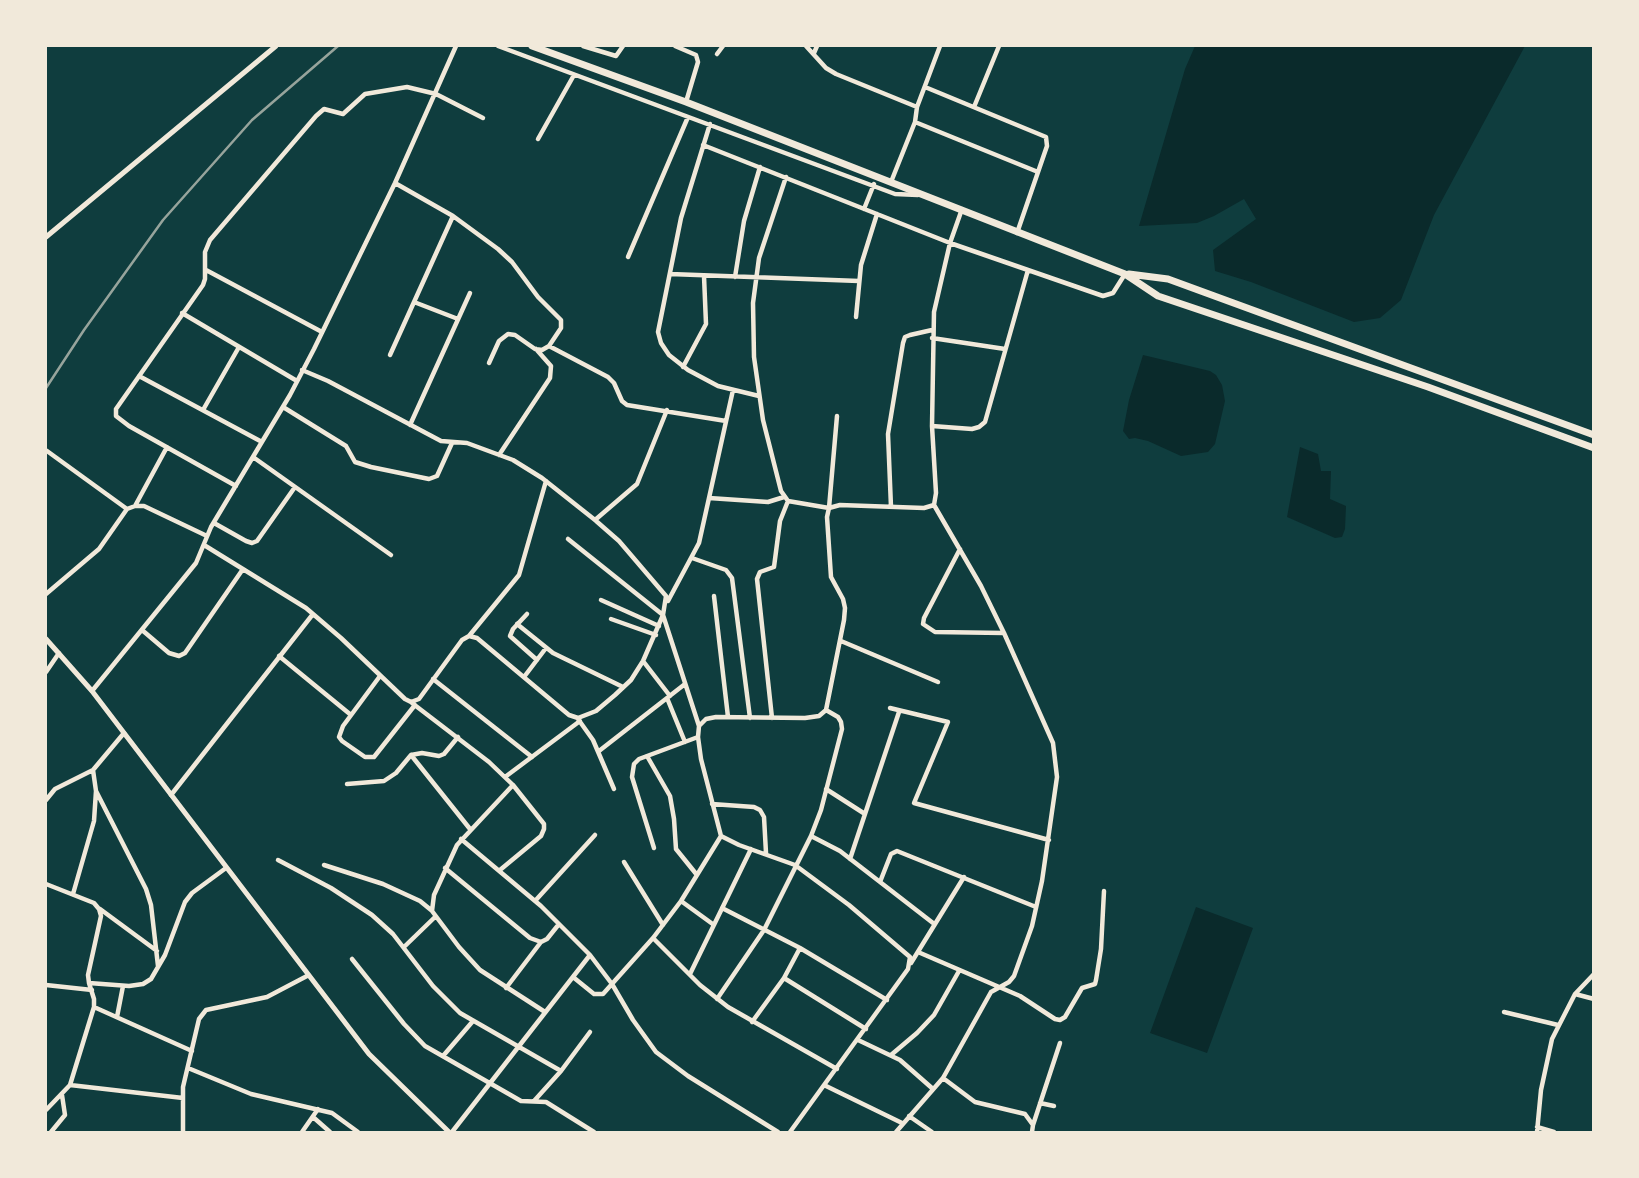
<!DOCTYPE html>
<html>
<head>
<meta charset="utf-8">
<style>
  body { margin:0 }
  #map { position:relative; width:1639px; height:1178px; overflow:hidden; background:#0f3d3e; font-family:Ubuntu,sans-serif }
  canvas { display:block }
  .frame { position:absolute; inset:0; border:47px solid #f1e9da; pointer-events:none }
</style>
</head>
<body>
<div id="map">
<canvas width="1639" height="1178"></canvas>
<div class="frame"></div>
</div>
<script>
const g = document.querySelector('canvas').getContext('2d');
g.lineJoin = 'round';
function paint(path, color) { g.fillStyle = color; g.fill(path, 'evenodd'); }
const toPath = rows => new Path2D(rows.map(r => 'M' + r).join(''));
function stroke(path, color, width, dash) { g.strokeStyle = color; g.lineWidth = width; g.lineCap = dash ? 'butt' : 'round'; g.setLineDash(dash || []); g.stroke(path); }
const water = toPath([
  [1195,46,1525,46,1434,215,1401,300,1380,318,1354,322,1251,282,1215,271,1213,250,1256,219,1244,199,1214,216,1197,223,1139,226,1185,69],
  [1143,355,1210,371,1216,375,1222,385,1225,401,1215,444,1208,452,1181,456,1148,441,1135,438,1129,439,1123,431,1129,400],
  [1300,447,1318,454,1321,471,1331,471,1330,499,1346,506,1345,529,1342,537,1335,538,1287,517],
  [1196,907,1253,928,1207,1053,1150,1033]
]);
const minor = toPath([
  [498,46,895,194,918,195],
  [583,46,616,56,623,46],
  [675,46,696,55,698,62,686,102],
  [806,46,826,68,836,74,917,107,915,122,891,182],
  [814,53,817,46],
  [717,54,723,46],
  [925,87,1046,137,1047,146,1017,233],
  [917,107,940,46],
  [974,107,999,46],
  [915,122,1038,172],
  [710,124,681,218,658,332,661,343,669,355,688,370,718,386,759,396],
  [538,139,574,75],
  [703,145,950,243,1103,296,1113,293,1125,274],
  [786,177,759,258,753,303,754,357,763,420,781,491,788,501,829,508,837,416],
  [395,183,453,216,498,249,512,262,538,297,561,320,561,328,549,346,542,350,535,349,515,335,508,334,499,341,489,363],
  [864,209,874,184],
  [628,257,688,117],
  [206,270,322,332],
  [670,274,859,281],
  [735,277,744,221,760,167],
  [414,302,458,319],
  [182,313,297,381],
  [856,317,861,265,877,214],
  [932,338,1005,349],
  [549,346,608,377,614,383,622,401,627,405,726,421],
  [390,355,453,216],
  [683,367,706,324,704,276],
  [139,376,262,442],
  [283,407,346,446,355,462,371,467,429,479,437,476,452,443],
  [203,410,239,347],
  [410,425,470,293],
  [932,426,972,429,979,427,985,422,1028,270],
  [47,451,127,509],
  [499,455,550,378,551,366,536,349],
  [253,457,391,555],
  [236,486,129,426,116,416,116,409,203,285,205,279,205,252,210,240,316,116,324,109,343,114,365,94,407,87,436,94,483,118],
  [709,498,768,502,784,497],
  [135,506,167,447],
  [891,507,888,434,903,343,905,337,910,335,932,330],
  [595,520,637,484,667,410],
  [214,523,246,541,252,543,257,541,295,487],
  [568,539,663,615,699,726],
  [204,545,306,608,341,638,405,699,411,702,419,699,462,640,469,636,477,638,569,715,578,718,596,711,615,695,631,680,643,661,663,615,666,596,619,541,595,520,542,478,513,460,467,443,441,441,328,381,302,370],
  [960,549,924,618,923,624,935,632,1004,633],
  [692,558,726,570,732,578,750,718],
  [46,594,99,549,127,509,135,506,144,506,207,536],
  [714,596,728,717],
  [601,600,659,626],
  [668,601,699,543,733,390],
  [527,614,513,629,510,636,537,660],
  [611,619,656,635],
  [517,624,553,653,623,687],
  [142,630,169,653,179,656,185,653,243,569],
  [469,636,519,575,546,481],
  [841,641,938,682],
  [279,656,351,715],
  [643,661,670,696],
  [46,672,59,653],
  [380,676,343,726,339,737,342,741,365,757,374,757,415,705],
  [524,677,546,648],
  [433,679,532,757],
  [92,691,196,563,211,527,290,395,314,349,395,183,456,46],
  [667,698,685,742],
  [412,703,489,762,513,785,544,824,544,829,541,836,500,870],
  [890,708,948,722,914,803,1049,840],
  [772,718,757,579,760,572,774,567,780,521,788,501],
  [578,719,593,740,614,789],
  [599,751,685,684],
  [411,755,470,829],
  [647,756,670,796,674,819,676,849,697,875],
  [505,777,580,721],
  [347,784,384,781,396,773,411,755,422,753,439,756,444,754,458,737],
  [513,785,457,845,434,895,432,911,459,947,480,970,545,1012],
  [826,789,865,814],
  [96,791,146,889,151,905,158,966],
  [171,795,313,614],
  [46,800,55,789,93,770,124,733],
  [712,804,754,807,760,810,764,817,766,853],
  [811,836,840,851,933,923],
  [461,839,541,906,590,955,612,984,633,1020,656,1052,688,1076,778,1132],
  [654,848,632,777,634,764,639,759,698,737],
  [850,859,899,712],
  [278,860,331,888,372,915,393,934,433,986,460,1013,561,1071],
  [624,862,663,925],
  [324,865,383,884,420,901,431,910],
  [445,868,530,938,541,942,547,939,559,924],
  [880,882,891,854,897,851,1036,907],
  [46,884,94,903,99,909,101,916,88,975,89,983,94,999,94,1007,70,1085,46,1110],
  [73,894,94,821,96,791,93,770],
  [535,901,595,835],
  [681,901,714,925],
  [722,908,800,948,887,1000],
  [100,909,157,951],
  [653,938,700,985,728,1007,837,1069],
  [404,947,435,917],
  [918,952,1020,996,1055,1019,1060,1020,1065,1017,1082,988,1095,984,1096,980,1101,949,1104,891],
  [352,959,404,1024,425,1046,521,1101,546,1102,594,1132],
  [911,963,964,877],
  [690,974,751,849],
  [573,977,594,994,603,994,653,938,681,901,721,836],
  [784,978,866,1029],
  [89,983,129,986,143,984,151,979,165,955,185,902,192,893,226,868],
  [46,985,92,990],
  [506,988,541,942],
  [1575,994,1594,999],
  [717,999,764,930,811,836,821,810,842,729,841,722,838,717,826,710],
  [94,1007,192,1051],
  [1504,1012,1558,1025],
  [117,1017,123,986],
  [752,1022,784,978,800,948],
  [858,1040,900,1060,933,1089],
  [891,1055,917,1033,934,1015,959,971],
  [443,1056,473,1021],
  [188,1068,251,1094,332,1113,358,1132],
  [943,1078,975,1102,1025,1114,1033,1125,1032,1132],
  [70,1085,183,1098],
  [826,1086,902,1123],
  [534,1101,561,1071,590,1032],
  [1040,1103,1054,1106],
  [909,1116,932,1132],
  [313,1117,330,1132],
  [1033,1125,1060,1043],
  [1537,1127,1554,1132],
  [51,1132,65,1115,62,1095],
  [183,1132,183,1087,199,1019,206,1010,267,997,307,976],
  [302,1132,318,1109],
  [452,1132,590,955],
  [790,1132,908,969,910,957,849,905,795,865,739,845,721,836,701,759,698,737,699,726,706,719,716,717,805,718,819,716,826,710,844,620,845,608,843,599,831,577,827,517,829,508,840,505,924,508,934,505,936,493,932,426,934,312,950,243,962,209],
  [896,1132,943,1078,991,992,1009,982,1014,976,1032,926,1042,881,1057,777,1053,743,1004,633,981,586,934,505],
  [1537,1132,1541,1090,1552,1039,1575,994,1594,974]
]);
const tertiary = toPath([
  [46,237,276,46],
  [46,639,92,691,369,1054,449,1132]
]);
const primary = toPath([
  [532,46,686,102,1125,274,1158,296,1428,387,1594,448],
  [1129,274,1168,279,1594,435]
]);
const rail = toPath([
  [46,388,84,330,163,220,252,120,338,46]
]);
paint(water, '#0a2a2b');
stroke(minor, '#f1e9da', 4.5);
stroke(tertiary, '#f1e9da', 5);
stroke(primary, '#f1e9da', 7);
stroke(rail, '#97a49c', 2.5);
</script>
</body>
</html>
